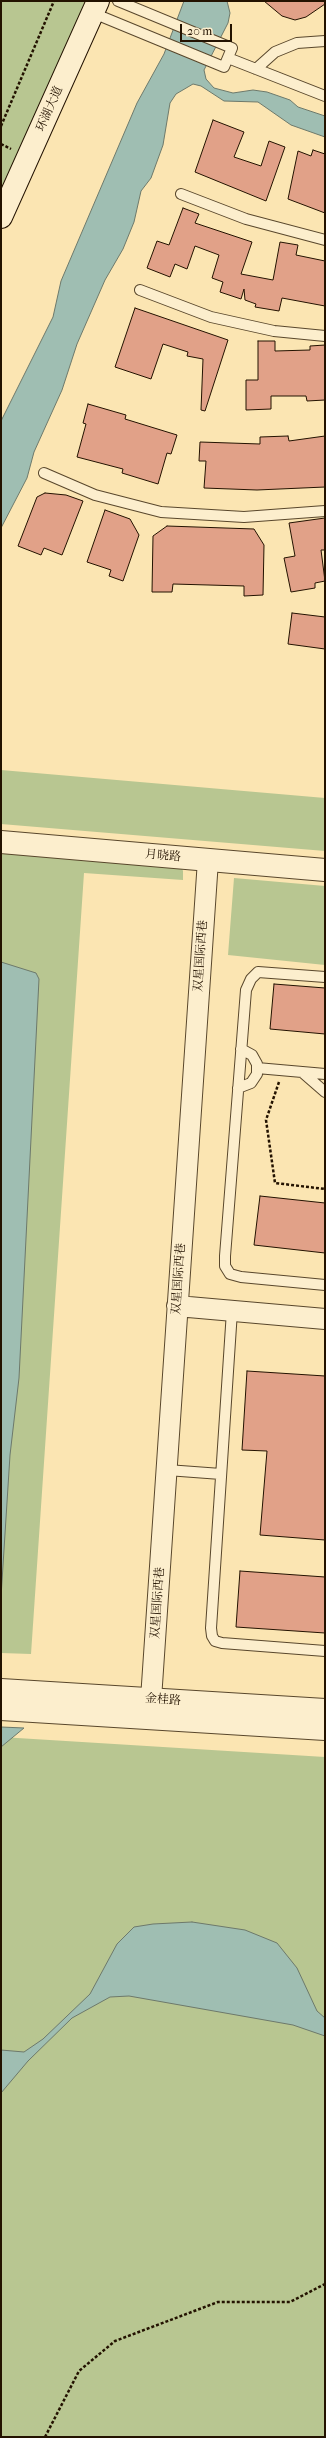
<!DOCTYPE html>
<html>
<head>
<meta charset="utf-8">
<style>
  body { margin:0 }
  #map { position:relative; width:326px; height:2438px; overflow:hidden; background:#fbe5b2; font-family:"IM FELL French Canon",serif }
  canvas { display:block }
  .frame { position:absolute; inset:0; border:2px solid #231200; pointer-events:none }
  .scale { position:absolute; left:180px; top:24px; width:52px; height:18px; box-sizing:border-box; border:2px solid #231200; border-top:0; padding-left:5px; font-size:12px; line-height:14px; white-space:nowrap; color:#231200; -webkit-text-stroke:3px #fceecd; paint-order:stroke }
</style>
</head>
<body>
<div id="map">
<canvas width="326" height="2438"></canvas>
<div class="frame"></div>
<div class="scale">20 m</div>
</div>
<script>
const g = document.querySelector('canvas').getContext('2d');
g.lineJoin = 'round';
function paint(path, color) { g.fillStyle = color; g.fill(path, 'evenodd'); }
const toPath = rows => new Path2D(rows.map(r => 'M' + r).join(''));
function stroke(path, color, width, dash) { g.strokeStyle = color; g.lineWidth = width; g.lineCap = dash ? 'butt' : 'round'; g.setLineDash(dash || []); g.stroke(path); }
function drawText(font, color, halo, rows, align = 'center') {
  g.font = font + ' "IM FELL French Canon","Noto Serif SC",serif'; g.lineWidth = 3; g.setLineDash([]); g.textBaseline = 'middle'; g.strokeStyle = halo; g.fillStyle = color; for (const [text, x, y, turn = 0] of rows) {
    g.save(); g.translate(x, y); g.rotate((+turn || 0) * Math.PI / 180); g.textAlign = isNaN(turn) ? turn : align; if (halo) g.strokeText(text, 0, 0); g.fillText(text, 0, 0); g.restore();
  }
}
const green = toPath([
  [1,1,85,1,27,143,1,198],
  [1,770,325,798,325,851,1,824],
  [1,846,181,866,183,871,183,880,84,873,31,1654,1,1653],
  [234,878,325,886,325,965,228,955],
  [1,1737,325,1757,325,2437,1,2437]
]);
const water = toPath([
  [184,1,227,1,230,13,228,23,204,70,206,79,214,88,233,93,253,90,267,92,290,100,298,107,325,116,325,137,291,125,258,102,224,101,201,86,193,84,176,94,170,103,163,145,151,178,141,191,134,222,123,249,105,280,77,344,62,390,34,452,27,478,1,528,1,421,53,317,61,281,137,103,164,54,184,1],
  [1,962,36,973,39,979,19,1378,10,1455,1,1597,1,962],
  [1,1727,24,1728,1,1747,1,1727],
  [192,1922,245,1930,277,1943,297,1968,317,2011,325,2018,325,2036,293,2025,129,1996,110,1997,72,2018,28,2061,1,2093,1,2050,24,2052,43,2039,90,1994,117,1944,134,1927,153,1924,192,1922]
]);
const building = toPath([
  [264,1,325,1,325,4,306,17,295,20,282,16,264,1],
  [213,120,244,132,234,157,261,166,269,141,285,147,266,201,195,172,213,120],
  [313,150,325,154,325,213,288,199,298,151,311,156,313,150],
  [183,208,199,214,195,223,252,242,241,274,273,280,280,242,298,245,296,255,325,261,325,306,282,298,279,311,255,307,256,304,245,300,244,289,241,299,220,292,223,282,212,278,219,255,195,246,187,269,175,264,170,277,147,268,157,241,169,245,183,208],
  [135,308,228,340,205,411,201,410,203,359,187,356,188,352,163,344,151,379,115,367,135,308],
  [258,341,275,341,275,351,310,350,310,346,325,345,325,400,307,401,306,396,271,396,271,409,246,410,246,380,258,380,258,341],
  [88,404,126,415,125,419,177,435,171,454,167,453,158,484,122,473,123,469,77,457,86,424,83,423,88,404],
  [288,436,289,441,325,436,325,487,257,490,204,488,206,461,199,461,200,442,260,444,260,437,288,436],
  [45,493,66,495,83,501,62,555,44,548,41,555,18,546,37,497,45,493],
  [105,510,130,519,139,535,123,581,109,576,111,570,87,562,105,510],
  [325,518,325,550,321,550,325,581,315,583,315,588,291,592,284,558,295,556,289,523,325,518],
  [167,526,254,529,264,545,263,595,244,596,244,586,173,584,172,592,152,592,153,536,167,526],
  [292,613,325,617,325,649,288,644,292,613],
  [274,984,325,988,325,1034,270,1029,274,984],
  [260,1196,325,1203,325,1253,254,1245,260,1196],
  [247,1371,325,1376,325,1540,260,1535,267,1451,242,1450,247,1371],
  [240,1571,325,1577,325,1633,236,1627,240,1571]
]);
const path = toPath([
  [1,126,54,1],
  [1,144,11,149],
  [279,1082,266,1120,275,1183,325,1189],
  [45,2437,79,2371,115,2341,218,2302,290,2302,325,2284]
]);
const service = toPath([
  [93,13,224,67,232,48,118,1],
  [228,58,325,96],
  [256,69,275,52,297,43,325,41],
  [181,194,246,219,325,240],
  [140,290,211,317,274,331,325,336],
  [44,473,95,495,161,512,244,517,325,511],
  [325,977,258,972,251,979,246,990,225,1256,225,1266,230,1274,241,1277,325,1285],
  [257,1068,325,1074],
  [302,1072,325,1092],
  [238,1088,251,1083,257,1074,257,1064,252,1055,241,1049],
  [232,1311,211,1628,212,1636,215,1641,222,1643,325,1651],
  [167,1470,221,1474]
]);
const minor = toPath([
  [177,1306,325,1319],
  [151,1699,208,860]
]);
const tertiary = toPath([
  [1,842,325,870],
  [1,1690,325,1710],
  [1,1709,325,1729]
]);
const secondary = toPath([
  [1,217,98,1]
]);
const streetNames = [
  ["环湖大道",50,109,-66],
  ["月晓路",163,856,5],
  ["双星国际西巷",201,956,-86],
  ["双星国际西巷",179,1279,-86],
  ["双星国际西巷",158,1603,-86],
  ["金桂路",163,1700,4]
];
paint(green, '#b8c691');
paint(water, '#9fbeb2');
stroke(water, '#6d796b', 1);
paint(building, '#e1a188');
stroke(building, '#231200', 1);
stroke(service, '#59472c', 12);
stroke(minor, '#59472c', 22);
stroke(tertiary, '#59472c', 24);
stroke(secondary, '#231200', 24);
stroke(path, '#231200', 2.5, [3, 2]);
stroke(service, '#fceecd', 10);
stroke(minor, '#fceecd', 20);
stroke(tertiary, '#fceecd', 22);
stroke(secondary, '#fceecd', 22);
drawText('12px', '#231200', '#fceecd', streetNames);
</script>
</body>
</html>
